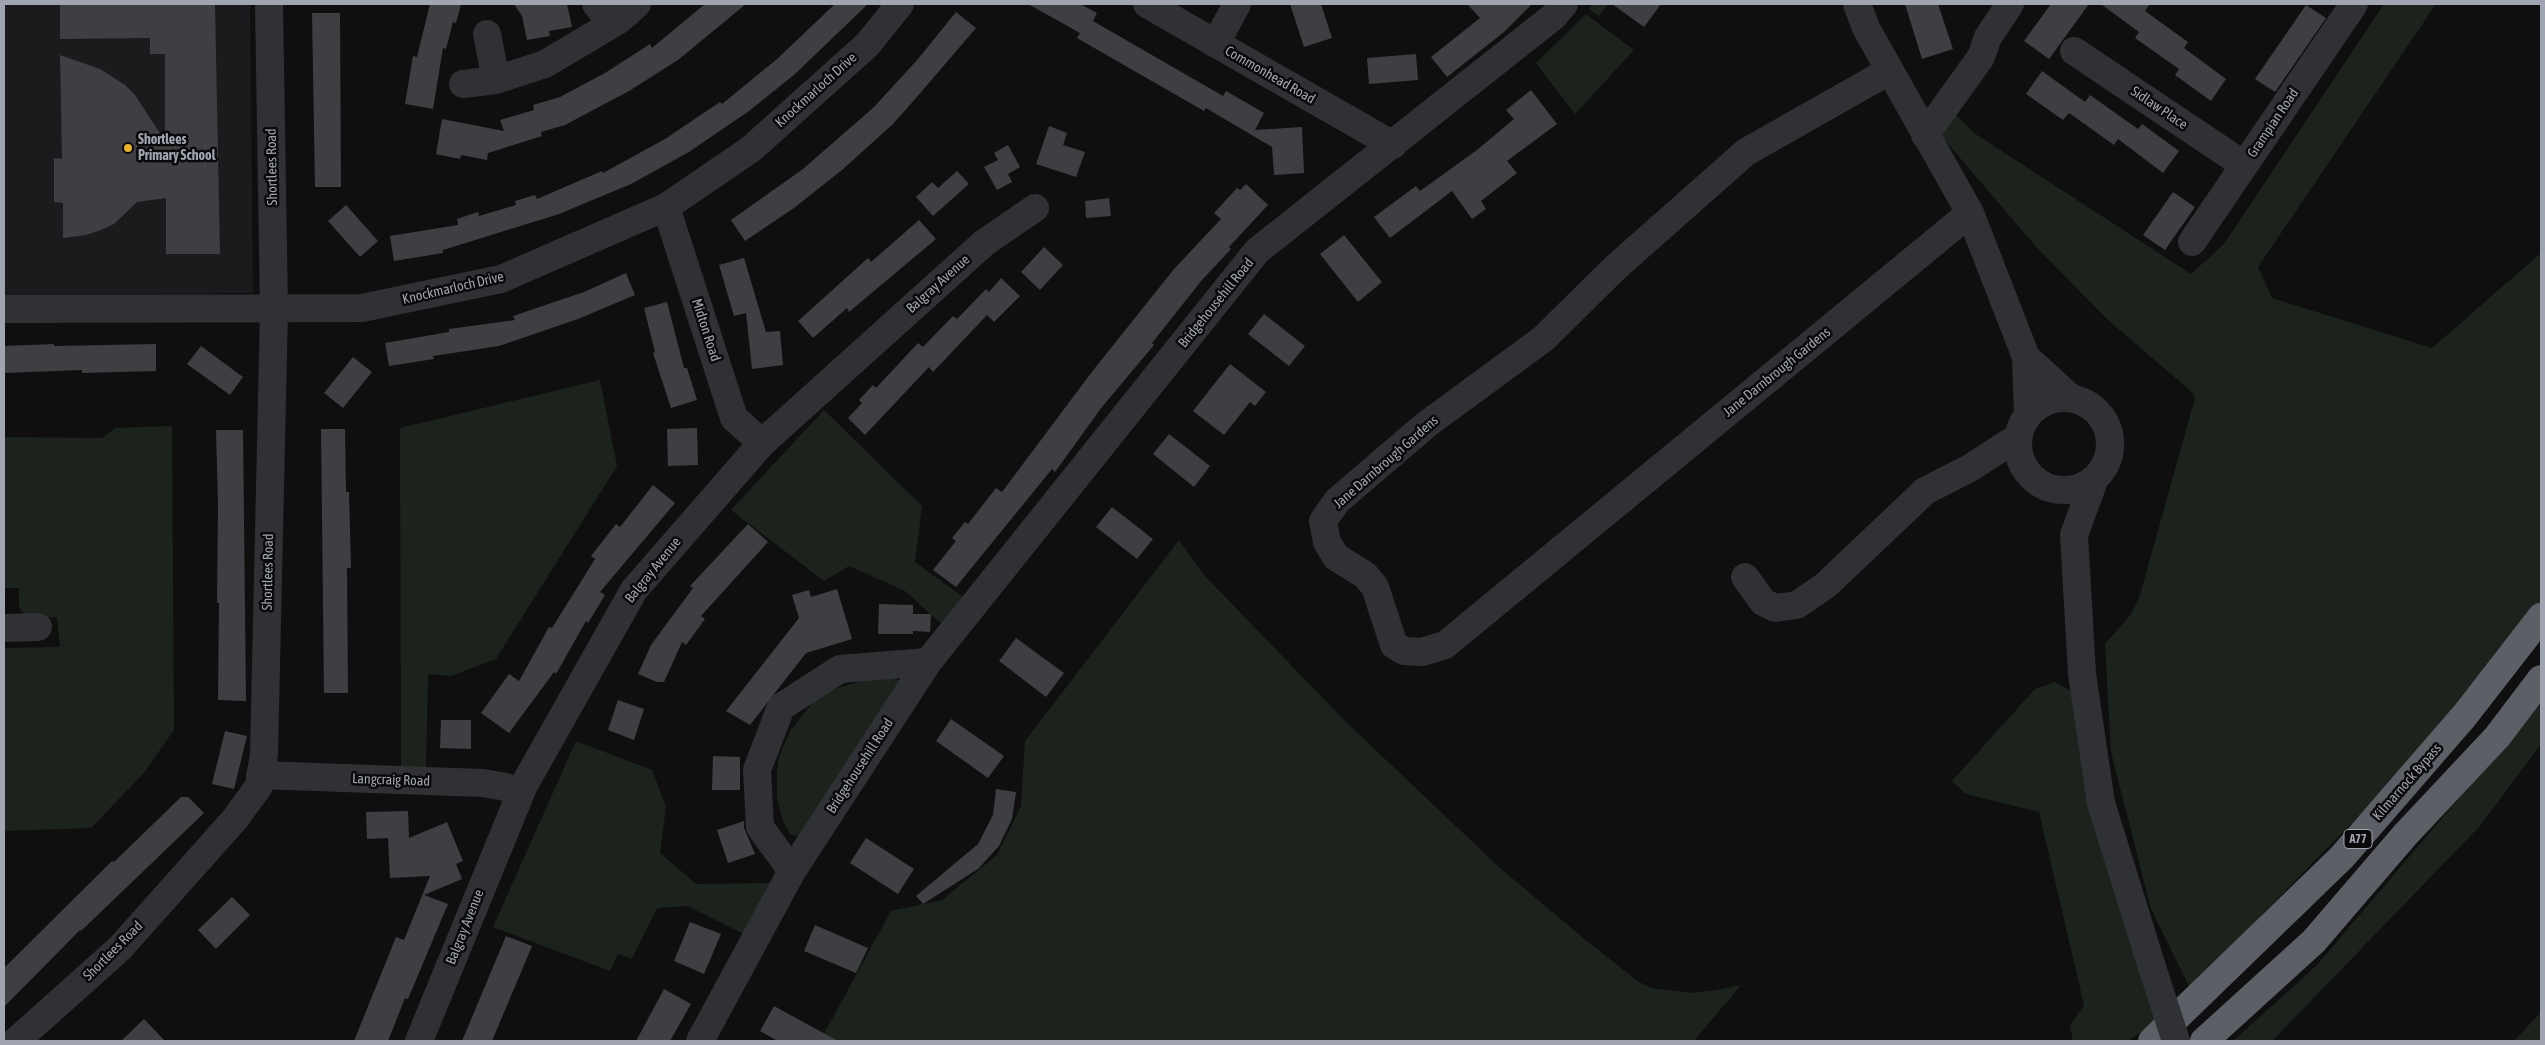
<!DOCTYPE html>
<html>
<head>
<meta charset="utf-8">
<style>
  body { margin:0 }
  #map { position:relative; width:2545px; height:1045px; overflow:hidden; background:#0f0f10; font-family:"Asap Condensed",sans-serif }
  canvas { display:block }
  .frame { position:absolute; inset:0; border:5px solid #a1a5b1; pointer-events:none }
</style>
</head>
<body>
<div id="map">
<canvas width="2545" height="1045"></canvas>
<div class="frame"></div>
</div>
<script>
const g = document.querySelector('canvas').getContext('2d');
g.lineJoin = 'round';
function paint(path, color) { g.fillStyle = color; g.fill(path, 'evenodd'); }
const toPath = rows => new Path2D(rows.map(r => 'M' + r).join(''));
function stroke(path, color, width, dash) { g.strokeStyle = color; g.lineWidth = width; g.lineCap = dash ? 'butt' : 'round'; g.setLineDash(dash || []); g.stroke(path); }
function drawText(font, color, halo, rows, align = 'center') {
  g.font = font + ' "Asap Condensed",sans-serif'; g.lineWidth = 5; g.setLineDash([]); g.textBaseline = 'middle'; g.strokeStyle = halo; g.fillStyle = color; for (const [text, x, y, turn = 0] of rows) {
    g.save(); g.translate(x, y); g.rotate((+turn || 0) * Math.PI / 180); g.textAlign = isNaN(turn) ? turn : align; if (halo) g.strokeText(text, 0, 0); g.fillText(text, 0, 0); g.restore();
  }
}
const built = toPath([
  [4,4,250,4,253,293,4,295]
]);
const green = toPath([
  [1592,4,1608,4,1599,16,1589,9],
  [2384,4,2436,4,2258,267,2272,298,2432,348,2541,253,2541,603,2530,620,2392,782,2190,988,2151,909,2111,752,2105,644,2131,614,2140,595,2195,398,2193,393,2108,320,2039,250,1937,131,1952,110,1974,133,2191,274,2224,244],
  [1586,14,1634,50,1575,114,1536,63],
  [600,380,617,466,496,659,451,676,428,674,426,768,401,767,400,428],
  [824,410,922,506,915,562,970,602,947,629,905,591,849,566,824,581,731,510],
  [172,426,174,730,143,774,91,828,4,831,4,648,60,647,57,617,27,618,19,607,19,588,4,588,4,437,102,438,115,428],
  [1179,540,1204,575,1346,722,1499,867,1583,938,1639,982,1651,988,1691,993,1717,990,1741,985,1694,1041,820,1041,891,911,942,900,997,855,1021,806,1025,741],
  [891,678,899,680,901,687,798,836,790,834,783,821,777,797,777,771,779,757,790,731,815,700,831,690,865,680],
  [2055,682,2073,692,2157,1021,2128,1041,2073,1041,2070,1026,2084,1005,2039,812,1966,794,1952,781,2035,689],
  [2541,702,2541,744,2480,826,2272,1041,2233,1041,2316,966],
  [576,741,652,770,666,807,660,853,696,884,776,883,750,937,687,906,657,908,632,959,618,954,610,971,493,927],
  [2541,1012,2541,1041,2514,1041]
]);
const building = toPath([
  [60,4,215,4,220,254,166,254,166,198,137,202,114,224,101,230,86,235,63,238,63,203,54,202,54,158,62,159,60,55,100,69,125,85,135,95,165,141,165,54,150,54,150,38,60,39],
  [430,4,461,4,456,23,453,22,446,49,443,48,433,109,405,104,413,56,417,57],
  [514,4,567,4,572,27,549,31,550,36,527,40,522,16],
  [705,4,746,4,678,60,629,91,565,125,541,132,542,136,488,153,487,160,461,155,460,159,436,154,442,119,504,131,500,120,534,110,533,105,560,97,605,73,650,44,652,48],
  [835,4,868,4,795,74,749,111,689,152,631,184,559,214,443,250,443,253,394,261,390,236,458,225,457,219,478,212,479,216,516,205,515,201,535,195,537,199,602,171,603,173,665,139,720,102,722,104,777,59],
  [1028,4,1080,4,1097,13,1093,21,1223,96,1226,91,1264,113,1255,130,1302,127,1304,173,1274,175,1272,147,1206,108,1204,111,1077,38,1080,33],
  [1290,4,1321,4,1332,38,1304,47],
  [1467,4,1532,4,1504,32,1447,77,1431,57,1480,18],
  [1612,4,1661,4,1644,27],
  [1905,4,1938,4,1953,49,1922,59],
  [2051,4,2089,4,2049,59,2024,41],
  [2101,4,2150,4,2145,11,2188,42,2184,48,2226,79,2211,101,2175,75,2179,69,2135,38,2139,32],
  [2306,5,2326,18,2275,92,2255,79],
  [956,12,976,28,916,98,893,124,842,170,794,208,745,241,731,220,803,169,874,107,918,59],
  [312,13,340,13,341,187,315,187],
  [1416,54,1418,80,1369,84,1367,58],
  [2042,71,2085,102,2090,95,2138,129,2142,124,2179,151,2163,173,2118,139,2114,145,2069,113,2063,120,2026,94],
  [1531,90,1557,124,1507,161,1517,173,1481,201,1486,209,1472,219,1452,191,1390,238,1374,217,1416,186,1420,191,1477,150,1514,119,1506,110],
  [1049,126,1067,133,1063,145,1085,152,1076,177,1036,164],
  [1008,145,1020,167,1008,174,1012,182,997,190,984,167,998,160,994,153],
  [957,171,969,184,933,216,916,197,932,182,938,188],
  [1246,184,1268,205,1229,247,1231,249,1202,280,1152,343,1154,345,1102,407,1055,472,1052,469,956,587,933,570,956,541,952,538,965,522,968,524,996,488,1002,492,1091,373,1174,269,1221,219,1214,213,1237,188,1240,190],
  [2173,192,2195,207,2165,250,2143,235],
  [1109,198,1111,216,1086,218,1085,201],
  [346,205,378,241,360,257,328,221],
  [919,220,936,239,849,312,847,308,813,338,798,321,868,258,871,262],
  [1344,235,1382,282,1358,302,1320,254],
  [1044,247,1063,265,1040,290,1021,272],
  [744,258,766,332,780,331,783,365,752,369,746,313,734,316,719,265],
  [626,273,635,295,578,319,499,346,433,356,434,359,389,366,385,343,449,332,449,329,515,320,513,316,584,292],
  [1001,278,1020,296,994,322,987,315,933,372,929,367,865,435,848,418,862,403,859,400,873,385,876,388,918,343,923,347,953,316,957,319,986,289,989,292],
  [667,302,684,368,687,368,697,400,671,408,653,353,655,352,644,308],
  [1264,314,1305,346,1289,366,1248,334],
  [54,344,54,346,156,344,156,371,82,373,82,370,4,373,4,346],
  [201,346,243,377,230,395,187,364],
  [353,357,372,372,343,408,324,393],
  [1230,364,1266,392,1255,406,1250,402,1224,435,1193,411],
  [697,428,698,465,668,466,667,429],
  [321,429,345,429,346,492,349,492,351,568,347,568,348,693,324,693],
  [216,430,243,430,246,701,218,700,219,603,217,603,218,505],
  [1169,434,1210,466,1194,487,1153,454],
  [653,485,675,503,600,592,605,595,588,623,586,621,556,674,554,672,509,733,481,713,509,674,519,681,549,627,552,628,595,559,591,556,616,524,620,527],
  [1112,507,1153,539,1137,559,1096,527],
  [748,524,768,542,701,616,705,619,686,645,682,642,664,682,657,682,638,674,651,645,693,588,690,586],
  [837,589,852,639,806,653,750,725,726,711,799,618,792,595,809,590,811,597],
  [879,604,913,605,913,614,931,614,930,632,913,631,913,634,878,634],
  [1016,638,1064,673,1046,697,999,661],
  [618,700,644,709,634,740,608,730],
  [951,719,1004,756,988,778,936,741],
  [441,720,471,720,471,749,440,748],
  [225,731,247,736,234,789,212,784],
  [713,756,740,757,740,790,712,790],
  [996,789,1016,792,1012,819,999,846,978,869,923,904,916,896,978,844,993,815],
  [181,797,188,797,204,813,81,931,80,930,4,1007,4,968,112,861,114,862],
  [408,811,409,838,447,822,463,861,456,864,462,879,424,895,448,904,408,999,405,998,388,1041,354,1041,396,937,404,940,430,876,390,878,388,838,367,839,366,812],
  [744,821,744,828,755,854,728,863,717,830],
  [866,838,914,869,898,894,850,863],
  [232,897,250,915,216,949,198,930],
  [690,922,721,934,704,974,674,961],
  [815,925,868,948,856,973,804,951],
  [506,936,532,946,492,1041,462,1041],
  [664,989,691,1004,670,1041,636,1041],
  [774,1006,838,1041,778,1041,760,1031],
  [144,1019,165,1041,121,1041]
]);
const minor = toPath([
  [596,4,612,24],
  [1147,4,1393,145],
  [1857,4,1866,28,1970,213,2026,357,2028,415],
  [487,34,496,80],
  [1214,43,1223,30,1237,4],
  [2074,51,2244,165],
  [1889,71,1746,152,1616,267,1543,339,1427,424,1337,501,1323,521,1327,542,1336,557,1365,575,1375,587,1394,645,1404,651,1422,652,1445,645,1970,213],
  [463,84,496,80,545,64,619,20,637,4],
  [1925,135,1981,57,1988,37,2010,4],
  [666,207,734,418,762,443],
  [2192,242,2354,4],
  [4,309,362,308,501,279,666,207,751,149,868,44,900,4],
  [2026,357,2071,398],
  '2018 444a46 46 0 1 1 92 0a46 46 0 1 1-92 0Z',
  [2095,478,2074,535,2082,674,2101,803,2152,967],
  [1745,577,1763,602,1775,608,1797,605,1826,585,1925,491,1970,468,2018,437],
  [4,628,38,627],
  [260,775,483,783,506,787,519,795],
  [792,871,760,827,757,770,781,707,840,669,928,662],
  [16,1041,120,948,235,819,259,786,264,754,274,310,269,4],
  [419,1041,524,785,634,590,762,443,984,243,1035,208],
  [700,1041,792,871,928,662,1257,251,1554,16,1564,4]
]);
const highway = toPath([
  [2152,1041,2342,857,2465,715,2541,617],
  [2204,1041,2314,941,2405,835,2497,737,2541,679]
]);
const minorBridge = toPath([
  [2152,967,2176,1041]
]);
const markers = [
  [128,148,5,"#eab32e"]
];
const shields = [
  [2358,839,28]
];
const shieldNames = [
  ["A77",2358,839]
];
const streetNames = [
  ["Commonhead Road",1270,75,30],
  ["Knockmarloch Drive",816,90,-42],
  ["Sidlaw Place",2159,108,34],
  ["Grampian Road",2273,123,-56],
  ["Shortlees Road",272,167,-91],
  ["Balgray Avenue",938,284,-42],
  ["Knockmarloch Drive",453,288,-13],
  ["Bridgehousehill Road",1216,303,-51],
  ["Midton Road",706,330,72],
  ["Jane Darnbrough Gardens",1777,372,-39],
  ["Jane Darnbrough Gardens",1386,462,-41],
  ["Balgray Avenue",653,570,-51],
  ["Shortlees Road",268,572,-89],
  ["Bridgehousehill Road",860,766,-57],
  ["Langcraig Road",391,780,2],
  ["Kilmarnock Bypass",2407,782,-49],
  ["Balgray Avenue",465,927,-68],
  ["Shortlees Road",113,951,-45]
];
const poiNames = [
  ["Shortlees",138,140],
  ["Primary School",138,156]
];
paint(built, '#1b1b1d');
paint(green, '#1c231d');
paint(building, '#3e3f43');
stroke(minor, '#303135', 28);
stroke(highway, '#5c5f66', 28);
stroke(minorBridge, '#303135', 28);
for (const [x, y, r, color] of markers) { const dot = new Path2D(); dot.arc(x, y, r, 0, 2 * Math.PI); g.fillStyle = color; g.fill(dot); stroke(dot, '#0a0a0b', 2); }
for (const [x, y, w] of shields) { const box = new Path2D(); box.roundRect(x - w / 2, y - 9.5, w, 19, 4); g.fillStyle = '#0a0a0b'; g.fill(box); stroke(box, '#a1a5b1', 1); }
drawText('bold 12px', '#a1a5b1', null, shieldNames);
drawText('14px', '#a1a5b1', '#0a0a0b', streetNames);
drawText('bold 14px', '#a1a5b1', '#0a0a0b', poiNames, 'left');
</script>
</body>
</html>
